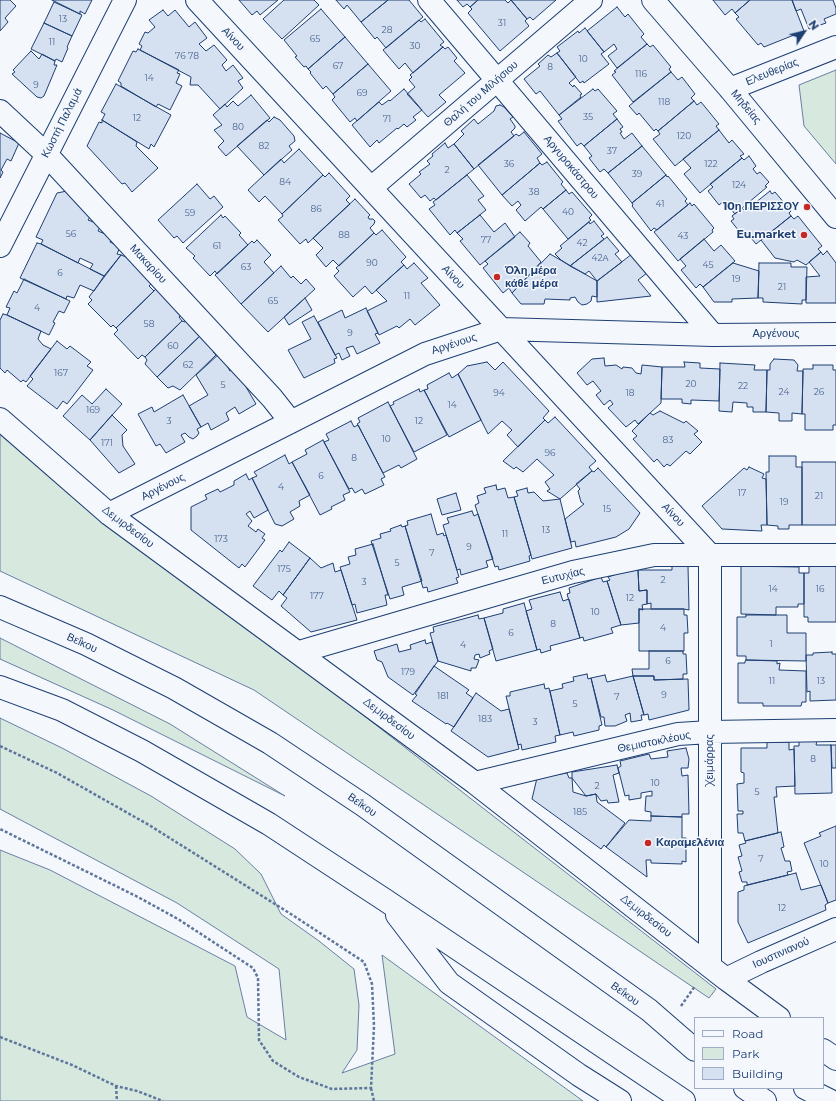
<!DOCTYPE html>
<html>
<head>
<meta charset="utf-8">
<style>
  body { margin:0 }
  #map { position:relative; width:836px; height:1101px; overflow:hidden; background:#f4f7fb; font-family:Montserrat,sans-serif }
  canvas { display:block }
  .legend { position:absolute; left:694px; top:1017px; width:130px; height:72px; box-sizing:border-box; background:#f4f7fb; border:1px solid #9eadc5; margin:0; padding:5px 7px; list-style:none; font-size:12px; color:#1d3f73 }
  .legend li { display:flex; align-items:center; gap:8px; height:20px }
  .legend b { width:20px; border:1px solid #9eadc5 }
  .north { position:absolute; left:784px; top:12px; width:40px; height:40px; -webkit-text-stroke:3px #f4f7fb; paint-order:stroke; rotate:55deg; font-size:11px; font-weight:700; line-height:16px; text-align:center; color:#1d3f73 }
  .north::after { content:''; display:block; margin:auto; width:14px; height:18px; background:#1d3f73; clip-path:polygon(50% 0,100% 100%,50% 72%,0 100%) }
</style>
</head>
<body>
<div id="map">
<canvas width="836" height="1101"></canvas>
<ul class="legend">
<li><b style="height:5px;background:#f4f7fb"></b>Road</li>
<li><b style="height:11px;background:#d7e8df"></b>Park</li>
<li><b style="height:11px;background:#d5e0f0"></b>Building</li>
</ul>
<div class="north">N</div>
</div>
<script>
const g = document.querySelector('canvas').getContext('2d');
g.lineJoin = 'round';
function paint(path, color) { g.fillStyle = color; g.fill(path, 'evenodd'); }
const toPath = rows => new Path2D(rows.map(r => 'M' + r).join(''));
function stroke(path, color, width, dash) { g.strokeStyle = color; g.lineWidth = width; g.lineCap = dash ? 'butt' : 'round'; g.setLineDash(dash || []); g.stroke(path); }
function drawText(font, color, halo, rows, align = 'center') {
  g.font = font + ' Montserrat,sans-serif'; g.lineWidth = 3; g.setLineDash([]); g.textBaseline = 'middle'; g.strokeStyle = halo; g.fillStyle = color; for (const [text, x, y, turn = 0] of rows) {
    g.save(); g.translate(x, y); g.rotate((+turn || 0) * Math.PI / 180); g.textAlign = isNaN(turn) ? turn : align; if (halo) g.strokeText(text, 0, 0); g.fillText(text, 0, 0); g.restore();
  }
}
const green = toPath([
  [836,70,836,164,804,126,799,85,836,70],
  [0,433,716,989,709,998,254,690,0,571,0,433],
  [0,638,170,724,285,796,113,710,0,659,0,638],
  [0,718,62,748,151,796,235,849,261,874,281,914,319,941,354,969,359,1005,357,1050,342,1073,395,1054,382,955,583,1101,0,1101,0,850,50,870,235,966,247,1017,286,1040,279,969,177,903,0,809,0,718]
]);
const building = toPath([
  [0,0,10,0,16,6,5,18,8,22,0,31,0,0],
  [52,0,92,0,85,14,80,11,80,14,52,0],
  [239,0,278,0,260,15,257,11,252,15,239,0],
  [284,0,314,0,319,5,282,39,263,19,284,0],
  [336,0,388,0,361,22,347,5,344,9,336,0],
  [388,0,409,0,423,17,386,48,377,37,375,39,361,22,388,0],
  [457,0,478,0,470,7,467,4,463,7,457,0],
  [478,0,505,0,508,3,511,0,527,19,525,21,529,26,500,51,468,13,472,9,470,7,478,0],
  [511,0,556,0,533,20,530,17,527,19,511,0],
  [713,0,750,0,735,13,732,9,725,15,713,0],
  [750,0,792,0,804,31,764,47,761,43,758,45,736,19,739,17,735,13,750,0],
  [792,0,833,0,836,8,836,14,824,19,826,23,809,29,801,9,796,11,792,0],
  [54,2,82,15,72,36,44,23,54,2],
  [617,7,625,17,628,14,644,34,641,37,647,44,617,68,608,56,617,49,614,44,604,52,587,31,617,7],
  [321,9,345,37,308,69,306,66,304,67,295,57,297,56,284,40,321,9],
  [163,10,168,16,175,10,189,27,195,22,207,38,199,44,206,51,214,45,227,60,222,65,226,71,233,65,243,78,238,81,243,88,220,109,198,85,190,85,191,77,140,50,142,46,139,44,145,32,148,33,155,27,149,20,163,10],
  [425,19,444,42,440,45,443,47,413,73,405,63,399,69,383,50,419,20,421,22,425,19],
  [44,23,72,36,67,47,68,48,62,62,56,59,55,61,31,49,44,23],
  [585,28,604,52,601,54,609,64,584,83,583,81,580,83,557,53,560,51,557,47,578,31,579,33,585,28],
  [345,37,368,64,333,94,326,86,323,89,310,73,311,72,308,69,345,37],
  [647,44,650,47,653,45,671,67,669,69,671,72,633,102,612,75,616,72,614,71,647,44],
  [443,47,445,49,448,47,457,58,454,61,465,73,439,95,446,102,428,117,407,94,415,87,409,80,412,77,410,75,443,47],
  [138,49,179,70,177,73,180,74,176,83,182,86,170,110,158,104,156,107,121,86,121,83,118,81,133,51,136,52,138,49],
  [31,51,39,59,42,54,55,61,54,65,57,65,44,96,41,98,37,97,12,74,15,72,13,70,31,51],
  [557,53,576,77,569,83,573,87,574,85,582,94,580,95,581,97,559,115,540,91,536,94,524,79,540,66,538,64,548,55,551,57,557,53],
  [368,64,391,91,357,121,355,118,350,122,332,100,335,97,333,94,368,64],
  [671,72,678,80,682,77,695,94,691,98,694,101,658,131,656,129,654,131,639,113,637,115,629,106,671,72],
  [116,84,171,115,154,147,151,144,149,149,102,120,105,114,101,112,116,84],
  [404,89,422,110,413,117,416,120,407,127,404,124,398,129,397,128,379,143,377,140,370,147,352,125,379,102,382,105,389,100,390,101,404,89],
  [593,89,595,91,598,89,617,111,613,114,617,119,584,146,581,143,577,146,558,121,562,119,559,115,593,89],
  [251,95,270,118,226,156,218,147,224,141,214,130,222,125,213,115,225,104,227,107,233,101,238,106,251,95],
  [694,101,697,105,701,102,719,124,716,126,719,130,675,166,653,139,660,134,658,131,694,101],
  [500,105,504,107,513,117,510,119,515,126,515,128,511,132,514,136,474,169,454,144,464,134,461,131,474,119,478,124,494,111,496,106,500,105],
  [274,117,280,120,294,136,295,141,289,146,292,150,264,175,237,146,267,120,269,122,274,117],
  [617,119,623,127,620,129,622,132,620,133,624,139,632,133,642,146,608,173,604,169,600,172,589,158,592,156,584,146,617,119],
  [102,120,137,142,136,146,158,168,132,192,125,183,122,184,87,146,99,122,102,123,102,120],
  [719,130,729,143,732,140,744,154,740,156,742,158,700,193,684,174,691,168,683,159,719,130],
  [524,132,542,154,537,158,540,163,502,195,478,165,516,134,519,136,524,132],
  [0,133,19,143,11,161,7,159,1,170,3,172,0,178,0,133],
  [445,143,448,148,454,144,474,169,436,200,434,198,430,201,425,195,421,198,409,184,421,174,419,172,430,164,427,161,433,156,432,154,445,143],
  [642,146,666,175,632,203,608,173,642,146],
  [299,149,323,175,282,214,265,196,259,202,248,190,281,159,284,163,299,149],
  [749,156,756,166,753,169,757,174,760,172,769,182,765,186,767,187,735,214,724,201,719,205,708,191,713,187,710,184,742,158,744,160,749,156],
  [547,162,563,182,561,184,566,190,543,209,541,207,525,221,516,210,521,205,518,201,512,206,502,195,540,163,542,165,547,162],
  [329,173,350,196,346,200,350,204,308,243,306,239,300,244,278,220,283,216,282,214,323,175,325,177,329,173],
  [467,175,484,196,478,200,486,210,457,233,455,230,450,235,429,209,435,205,433,202,467,175],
  [666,175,667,177,668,176,687,199,685,201,688,205,657,230,654,228,651,231,632,206,633,205,632,203,666,175],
  [197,184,210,199,214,196,223,207,183,243,177,236,174,238,158,220,197,184],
  [566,190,569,194,572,192,592,215,589,218,591,220,568,239,543,209,566,190],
  [67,191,92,214,88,220,101,225,98,231,112,237,110,242,120,247,117,254,121,255,104,276,90,269,93,264,80,258,78,263,41,244,43,240,36,237,57,193,67,191],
  [770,191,772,194,775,192,791,211,789,213,791,216,756,244,747,233,743,236,731,221,734,219,732,216,742,208,745,211,770,191],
  [355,199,370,215,368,217,369,219,373,219,375,221,374,224,370,228,374,233,339,266,333,260,326,267,316,255,323,248,313,238,355,199],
  [690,203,692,206,694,204,714,228,712,230,713,232,678,261,654,232,690,203],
  [221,215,223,218,225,216,241,233,239,235,248,245,217,274,215,271,210,276,193,258,195,256,186,248,221,215],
  [480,215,494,232,505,223,515,237,480,265,460,241,463,239,457,233,480,215],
  [791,216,794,219,798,216,822,246,818,249,821,252,806,265,797,260,794,262,775,258,761,240,791,216],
  [594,221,604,234,601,236,604,239,570,266,561,260,555,254,562,248,560,246,589,222,590,224,594,221],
  [382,230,406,257,401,262,404,265,372,294,365,286,353,297,334,276,339,271,336,268,374,233,376,235,382,230],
  [520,232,530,243,528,246,541,262,512,293,509,288,503,293,483,268,488,264,485,261,520,232],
  [607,237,619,251,615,254,622,262,597,281,589,271,585,274,570,266,607,237],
  [704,239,714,251,721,245,735,261,703,287,700,284,696,288,681,270,686,266,680,259,704,239],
  [257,240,271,255,264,262,274,273,241,304,215,275,252,241,254,243,257,240],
  [37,243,41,244,104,276,94,291,80,285,74,298,67,296,66,299,20,278,37,243],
  [827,251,836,263,836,303,806,303,806,277,820,276,809,262,821,252,823,255,827,251],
  [550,254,597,281,597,297,592,296,591,301,587,304,582,305,578,302,575,297,570,298,570,300,545,299,544,304,521,304,512,293,550,254],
  [632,254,647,273,638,280,651,296,597,302,597,281,632,254],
  [121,255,126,257,128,255,155,280,149,286,154,291,116,328,113,325,111,327,88,304,92,300,89,297,121,255],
  [414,263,428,278,421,283,440,305,415,325,410,319,399,328,397,326,379,335,367,311,387,301,376,290,404,265,407,269,414,263],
  [733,263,759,271,758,298,732,299,732,302,714,302,703,287,733,263],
  [759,263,791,263,791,267,807,267,806,300,802,300,802,304,763,302,763,298,758,298,759,263],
  [281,266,291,278,293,276,301,284,306,279,315,289,268,332,241,304,281,266],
  [24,279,70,301,64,313,59,311,53,322,55,323,49,335,7,315,10,308,6,307,14,291,17,293,24,279],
  [158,287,183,313,179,317,182,321,145,357,142,355,138,359,114,334,118,330,116,328,158,287],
  [305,298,312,310,289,325,284,317,305,298],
  [366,308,378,333,375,334,380,343,357,354,353,346,346,348,350,356,342,360,339,353,335,355,318,322,342,310,345,318,366,308],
  [3,314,7,315,41,331,38,339,43,345,51,349,26,382,23,380,21,382,7,370,5,373,0,368,0,320,3,314],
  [314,316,337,358,334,359,335,363,304,378,288,350,311,339,302,322,314,316],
  [187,319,202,334,157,377,145,364,147,360,145,357,182,321,185,322,187,319],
  [202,334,216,349,213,352,216,355,180,390,173,386,168,388,157,377,202,334],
  [57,341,67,349,70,346,91,362,87,366,93,370,67,404,63,401,57,409,27,386,33,379,30,376,57,341],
  [220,353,230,371,235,368,256,404,239,414,235,407,226,413,229,420,211,430,208,423,201,427,189,406,208,395,196,375,220,353],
  [604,358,605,366,616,365,622,369,623,367,632,368,636,373,641,374,642,365,662,367,661,403,638,424,635,420,626,427,608,408,613,404,610,400,604,405,596,395,601,391,593,381,587,385,577,373,592,359,604,358],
  [774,359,794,360,798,365,797,371,803,371,802,414,792,413,792,421,779,421,779,413,766,412,767,370,770,370,770,364,774,359],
  [487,362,495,370,503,362,549,411,543,418,545,420,518,447,507,435,512,430,502,421,488,434,458,374,467,366,487,362],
  [684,362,700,363,700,368,720,369,719,401,691,400,691,404,682,403,682,399,661,399,662,367,685,367,684,362],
  [720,363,755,365,754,370,767,370,766,412,753,412,753,407,747,407,747,403,733,402,732,412,719,411,720,363],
  [813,365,833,365,833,370,836,370,836,425,833,425,833,430,805,430,805,414,802,414,803,369,813,369,813,365],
  [449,373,452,378,458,374,481,420,449,437,424,390,428,389,427,385,449,373],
  [106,389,122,404,90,440,63,416,82,395,92,404,106,389],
  [419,389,420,392,424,390,447,435,414,452,390,406,394,404,393,402,419,389],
  [183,395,201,427,197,429,199,433,197,436,193,439,189,437,185,433,181,435,185,442,166,453,160,444,156,446,138,414,152,407,154,412,183,395],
  [388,402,417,459,401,468,399,465,383,473,358,425,357,424,360,422,358,418,388,402],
  [660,411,684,423,686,421,698,431,694,434,702,442,690,454,686,451,670,466,667,464,664,467,657,459,654,462,633,439,637,436,632,431,650,413,653,415,660,411],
  [112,415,127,430,122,435,123,446,135,464,119,473,90,440,112,415],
  [555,417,596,461,589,467,592,471,560,499,547,491,550,489,545,482,554,475,537,459,523,472,516,467,514,469,503,461,545,420,548,423,555,417],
  [351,421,354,427,358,425,385,477,381,479,384,485,365,494,362,489,355,493,352,488,349,489,324,442,329,440,326,434,351,421],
  [323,440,350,492,343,495,345,500,331,507,332,509,320,515,292,462,307,454,305,450,323,440],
  [285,455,289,464,292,462,310,495,299,501,300,506,290,512,294,519,282,526,275,524,252,478,257,476,254,472,285,455],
  [769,456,796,456,796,467,802,467,802,525,789,525,789,529,778,529,778,526,767,525,766,472,769,472,769,456],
  [802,462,836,462,836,525,802,525,802,462],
  [749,467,764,474,762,478,766,479,767,525,761,525,762,531,722,529,702,506,744,468,747,470,749,467],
  [598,468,640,513,629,529,616,537,576,547,575,541,571,542,565,519,584,504,581,502,578,491,580,489,576,484,592,471,594,472,598,468],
  [246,474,249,480,252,478,268,510,254,518,250,511,246,514,252,521,248,526,256,532,258,529,265,534,262,538,265,540,245,567,242,564,239,568,191,530,191,507,207,499,205,495,218,489,220,492,234,485,234,481,246,474],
  [496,485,497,490,505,488,508,498,514,497,531,555,529,556,530,561,499,570,498,566,495,567,475,505,479,503,477,496,486,493,484,488,496,485],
  [527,488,528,493,534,492,543,501,560,499,572,548,532,559,514,497,518,496,516,491,527,488],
  [456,493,461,510,442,515,437,499,456,493],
  [472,511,474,516,478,514,493,559,486,561,488,567,461,575,460,569,457,570,443,525,449,523,447,518,472,511],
  [431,514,437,535,443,533,444,536,446,535,459,577,456,578,458,583,428,592,427,587,423,588,405,526,408,525,407,521,431,514],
  [401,525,402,527,405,526,422,581,402,587,404,595,390,599,371,541,381,538,380,534,391,531,390,529,401,525],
  [289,542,310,558,283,595,279,591,272,600,253,586,280,550,282,552,289,542],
  [373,544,388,595,385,595,387,605,357,613,355,604,352,605,340,567,350,564,348,557,356,555,355,549,373,544],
  [310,558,321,568,333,563,335,572,341,570,357,620,311,632,281,606,287,598,283,595,310,558],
  [672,566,688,566,689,610,684,609,651,609,651,603,647,604,647,590,639,591,638,570,672,570,672,566],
  [741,566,799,567,799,573,804,573,804,604,798,604,798,607,776,607,776,615,741,614,741,566],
  [809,566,836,566,836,622,808,622,808,617,804,617,804,573,809,573,809,566],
  [638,570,639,591,647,590,647,604,642,605,643,610,639,609,639,623,621,625,607,581,610,580,608,577,623,572,638,570],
  [601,577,603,582,607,581,621,625,611,628,613,633,584,641,583,637,580,638,567,594,570,593,569,588,601,577],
  [560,592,563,601,569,599,580,638,550,646,551,650,541,653,540,649,537,650,526,611,532,609,529,600,560,592],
  [524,603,537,650,496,661,484,618,503,613,503,609,524,603],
  [639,609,684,609,684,615,687,615,688,633,684,633,684,651,639,651,639,609],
  [478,615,479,619,484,618,493,649,489,651,490,654,480,658,479,654,475,655,474,659,479,660,476,668,471,668,471,671,438,661,430,633,434,632,433,627,478,615],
  [746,615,787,615,787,633,806,633,806,661,746,660,746,656,737,656,737,617,746,617,746,615],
  [425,640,426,644,432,642,438,661,413,695,388,677,382,662,377,660,374,651,397,644,399,652,411,649,410,645,425,640],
  [649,651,683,651,683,654,686,654,687,674,683,674,683,679,654,680,654,676,633,676,632,669,649,669,649,651],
  [832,652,832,654,836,654,836,700,810,701,810,691,807,692,806,655,813,655,813,653,832,652],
  [746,660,777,661,777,664,780,663,779,670,806,671,806,702,802,702,801,706,763,706,763,703,738,703,738,663,745,663,745,661,746,660],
  [434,666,469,690,466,693,473,698,454,727,447,723,446,724,412,701,417,695,415,694,434,666],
  [587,674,588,679,591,678,602,725,599,726,599,730,574,736,573,732,560,735,550,691,563,688,562,684,574,681,573,677,587,674],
  [605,675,607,682,633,676,644,715,641,715,642,720,631,722,630,713,625,715,627,721,615,726,605,726,604,717,601,717,591,678,605,675],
  [633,676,654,676,654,680,688,679,689,710,649,720,648,714,644,715,633,676],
  [544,684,545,689,549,688,560,735,555,736,556,742,522,750,521,744,518,745,506,696,510,696,510,692,544,684],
  [476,693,501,711,509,709,519,749,488,757,451,731,476,693],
  [799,741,817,741,816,745,831,745,832,793,795,794,794,746,799,746,799,741],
  [767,742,789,742,789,750,794,749,795,786,776,787,777,797,774,797,778,833,745,841,743,833,738,833,737,814,743,814,743,811,738,811,737,784,744,783,744,773,741,772,741,748,767,748,767,742],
  [831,745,836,745,836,768,832,768,831,745],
  [686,748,689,759,688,768,681,768,682,776,688,775,689,814,682,814,682,817,651,816,651,812,645,811,646,796,652,796,652,791,641,793,641,798,629,800,629,795,625,796,618,768,621,766,620,761,649,754,651,759,668,757,667,751,686,748],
  [617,765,619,773,613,775,619,802,608,803,607,800,601,801,596,794,586,796,572,778,572,772,617,765],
  [567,773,569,778,572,778,573,792,586,796,596,794,597,802,625,823,606,847,604,845,601,849,532,799,537,778,567,773],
  [651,816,682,817,682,838,686,838,686,862,682,861,682,864,651,863,651,860,646,860,647,877,606,847,629,820,651,821,651,816],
  [836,826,836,900,828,903,804,843,821,836,819,833,836,826],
  [781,832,784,847,781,848,785,861,790,861,792,871,787,872,788,875,747,885,747,882,742,882,739,872,742,871,738,857,742,856,739,845,746,843,745,841,781,832],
  [796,873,801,890,821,885,828,903,825,905,826,910,748,943,738,922,738,892,744,890,744,886,796,873]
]);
const path = toPath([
  [0,746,57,773,149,825,294,916,364,962,372,984,374,1026,371,1088,332,1089,299,1077,273,1061,259,1040,258,978,253,968,178,919,136,896,0,829],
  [681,1006,695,986],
  [0,1037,72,1065,116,1086,137,1091,163,1101],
  [116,1086,117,1101],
  [371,1088,374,1101]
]);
const minor = toPath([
  [197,0,710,555,710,966],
  [429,0,713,335],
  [653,0,730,89,836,217],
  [730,89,836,47],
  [0,111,46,154,272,398,291,422],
  [371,188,591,0],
  [0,246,125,0],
  [0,419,109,514,475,783,726,979,779,1018],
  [109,514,425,354,501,329,713,335,836,334],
  [299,652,487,597,573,572,654,555,836,555],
  [475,783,678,734,710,732,836,730],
  [726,979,761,962,836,929],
  [823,1050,836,1059]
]);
const major = toPath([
  [0,607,86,644,174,688,270,743,363,805,649,1010,695,1050],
  [0,687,62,710,142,751,269,824,385,900,684,1101],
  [397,915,449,983,579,1075,620,1101],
  [745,1088,765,1101],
  [805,1088,831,1101]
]);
const markers = [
  [807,207,4,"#c62828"],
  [804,235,4,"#c62828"],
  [497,277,4,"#c62828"],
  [648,843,4,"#c62828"]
];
const numberNames = [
  ["13",63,19],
  ["31",502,23],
  ["28",387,30],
  ["65",315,39],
  ["11",52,42],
  ["30",415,46],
  ["76 78",187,56],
  ["10",583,59],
  ["67",338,66],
  ["8",550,67],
  ["116",641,74],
  ["14",149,78],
  ["9",36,85],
  ["69",362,93],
  ["118",664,102],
  ["35",588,117],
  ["12",137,118],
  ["71",387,119],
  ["80",238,127],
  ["120",684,136],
  ["82",264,146],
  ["37",612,151],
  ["36",509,164],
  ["122",711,164],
  ["2",447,170],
  ["39",637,174],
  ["84",285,182],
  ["124",739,185],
  ["38",534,192],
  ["41",660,204],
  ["86",316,209],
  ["40",568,212],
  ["59",190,213],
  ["56",71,234],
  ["88",344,235],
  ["43",683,236],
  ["77",486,240],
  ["42",582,243],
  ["61",217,246],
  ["42Α",600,258],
  ["90",372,263],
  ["45",708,265],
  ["63",246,267],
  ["6",60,273],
  ["19",736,279],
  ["21",782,287],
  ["11",407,296],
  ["65",273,301],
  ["4",37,308],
  ["58",149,324],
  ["9",350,333],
  ["60",173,346],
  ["62",188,365],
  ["167",61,373],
  ["20",691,384],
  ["5",223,385],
  ["22",743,386],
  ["24",784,392],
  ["26",819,392],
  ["94",499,393],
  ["18",630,393],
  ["14",452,405],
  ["169",93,410],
  ["3",169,421],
  ["12",419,421],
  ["10",386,439],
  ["83",668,440],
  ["171",107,443],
  ["96",550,453],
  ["8",354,458],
  ["6",321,476],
  ["4",281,487],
  ["17",742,493],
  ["21",819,496],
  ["19",784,502],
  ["15",607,509],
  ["13",546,530],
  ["11",505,534],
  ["173",221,539],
  ["9",469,547],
  ["7",432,553],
  ["5",397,563],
  ["175",284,569],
  ["2",663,580],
  ["3",364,582],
  ["14",773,589],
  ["16",820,589],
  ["177",317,596],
  ["12",630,598],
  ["10",595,612],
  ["8",553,624],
  ["4",663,628],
  ["6",511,633],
  ["1",771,644],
  ["4",463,645],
  ["6",668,661],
  ["179",408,672],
  ["11",772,681],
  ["13",821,681],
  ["9",664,695],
  ["181",443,696],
  ["7",617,697],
  ["5",575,704],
  ["183",485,719],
  ["3",535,722],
  ["8",813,759],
  ["10",655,783],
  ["2",597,786],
  ["5",757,792],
  ["185",580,812],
  ["7",761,859],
  ["10",824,864],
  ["12",782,908]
];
const streetNames = [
  ["Αίνου",233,39,47],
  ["Ελευθερίας",772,72,-22],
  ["Θαλή του Μιλήσιου",481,94,-41],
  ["Μηδείας",746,107,50],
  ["Κωστή Παλαμά",62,123,-63],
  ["Αργυροκάστρου",571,167,50],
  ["Μακαρίου",148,264,47],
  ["Αίνου",453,277,47],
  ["Αργένους",776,334],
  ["Αργένους",454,344,-18],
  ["Αργένους",163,487,-27],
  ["Αίνου",673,515,47],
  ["Δεμιρδεσίου",128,527,37],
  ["Ευτυχίας",563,576,-14],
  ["Βεΐκου",82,643,25],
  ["Δεμιρδεσίου",389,719,37],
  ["Θεμιστοκλέους",654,742,-11],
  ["Χειμάρρας",710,760,-90],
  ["Βεΐκου",362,805,35],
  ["Δεμιρδεσίου",646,916,38],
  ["Ιουστινιανού",781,953,-24],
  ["Βεΐκου",625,994,36]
];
const poiNames = [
  ["10η ΠΕΡΙΣΣΟΥ",799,207],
  ["Eu.market",796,235],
  ["Όλη μέρα",505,271,"left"],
  ["κάθε μέρα",505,284,"left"],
  ["Καραμελένια",656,843,"left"]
];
paint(green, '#d7e8df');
stroke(green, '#687fa3', 1);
paint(building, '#d5e0f0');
stroke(building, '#1d3f73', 1);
stroke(minor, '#1d3f73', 24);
stroke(major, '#1d3f73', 24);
stroke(path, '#5e769c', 2.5, [3, 2]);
stroke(minor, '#f4f7fb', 22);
stroke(major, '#f4f7fb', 22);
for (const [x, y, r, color] of markers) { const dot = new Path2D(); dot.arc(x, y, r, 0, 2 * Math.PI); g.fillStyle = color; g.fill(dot); stroke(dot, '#f4f7fb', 1.5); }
drawText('9px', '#4b6792', null, numberNames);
drawText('11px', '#1d3f73', '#f4f7fb', streetNames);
drawText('bold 11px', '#1d3f73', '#f4f7fb', poiNames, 'right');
</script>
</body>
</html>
